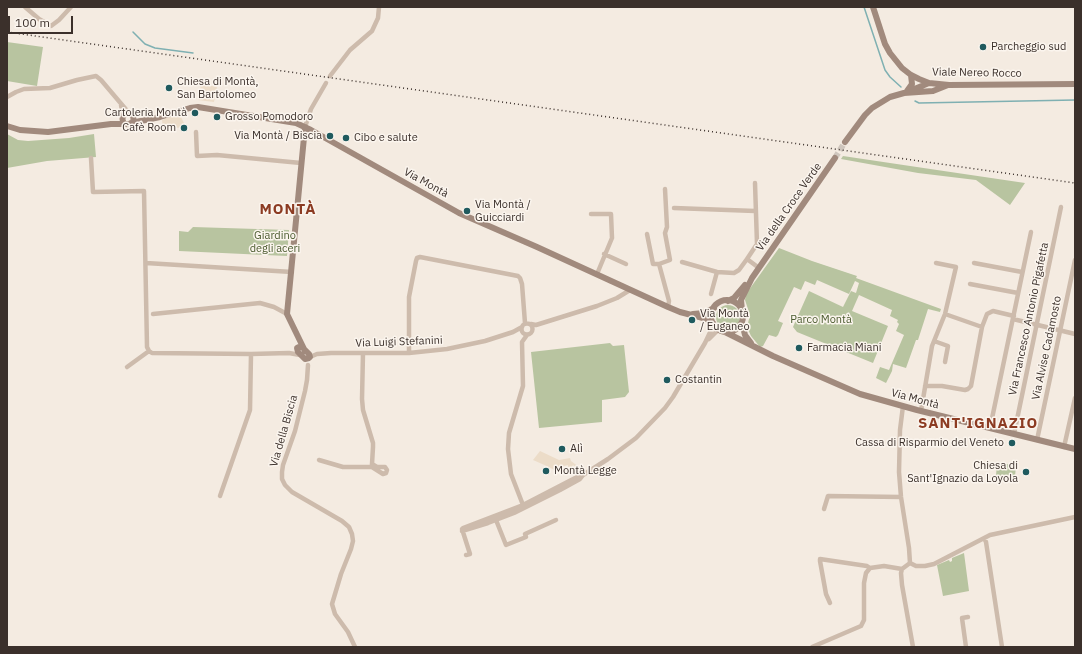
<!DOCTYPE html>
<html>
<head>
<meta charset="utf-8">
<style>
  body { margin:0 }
  #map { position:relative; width:1082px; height:654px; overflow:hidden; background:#f4ebe1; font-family:"IBM Plex Sans",sans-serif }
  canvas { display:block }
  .frame { position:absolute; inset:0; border:8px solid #3b302b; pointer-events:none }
  .scale { position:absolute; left:8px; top:16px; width:65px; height:18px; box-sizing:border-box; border:2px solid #3b302b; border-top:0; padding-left:5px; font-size:12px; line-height:14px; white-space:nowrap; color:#3b302b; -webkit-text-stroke:3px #fbf5ee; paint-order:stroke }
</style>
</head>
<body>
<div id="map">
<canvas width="1082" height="654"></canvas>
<div class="frame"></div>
<div class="scale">100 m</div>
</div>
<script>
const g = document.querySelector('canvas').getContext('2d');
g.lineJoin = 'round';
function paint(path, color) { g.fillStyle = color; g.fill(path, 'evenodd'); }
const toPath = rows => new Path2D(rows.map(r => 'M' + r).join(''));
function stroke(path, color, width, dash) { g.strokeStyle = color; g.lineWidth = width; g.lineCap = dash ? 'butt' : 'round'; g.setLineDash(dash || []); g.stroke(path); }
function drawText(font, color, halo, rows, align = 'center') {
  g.font = font + ' "IBM Plex Sans",sans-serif'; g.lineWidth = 3; g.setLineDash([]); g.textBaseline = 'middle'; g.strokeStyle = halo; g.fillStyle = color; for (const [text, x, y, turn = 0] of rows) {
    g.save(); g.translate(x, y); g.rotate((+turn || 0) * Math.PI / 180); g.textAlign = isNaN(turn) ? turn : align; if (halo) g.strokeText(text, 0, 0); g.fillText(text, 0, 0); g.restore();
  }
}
const green = toPath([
  [7,42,43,47,37,86,7,81],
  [7,134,18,140,28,141,69,138,94,134,96,157,47,161,7,168],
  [843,156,937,170,1025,183,1010,205,976,180,918,173,841,159],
  [193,227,289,230,287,256,179,251,179,231,188,232],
  [779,248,812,261,857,276,856,278,941,309,940,312,928,309,918,340,916,340,906,368,893,364,892,371,886,383,876,378,880,367,889,370,904,335,896,331,899,324,897,322,898,320,890,316,892,310,859,295,852,311,888,326,873,363,797,332,793,327,809,291,843,307,851,291,856,293,859,283,855,281,849,294,817,280,815,285,805,281,801,290,794,287,778,321,783,323,778,335,776,337,769,335,763,346,760,347,751,336,747,327,750,315,745,300,746,294],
  '716 317a12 12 0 1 1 24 0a12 12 0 1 1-24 0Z',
  [610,343,613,346,624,345,629,392,625,397,602,400,602,422,539,428,531,352],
  [997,463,1016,465,1015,477,996,476],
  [964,553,969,591,943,596,937,565,949,560,950,562,952,561,952,558]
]);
const plaza = toPath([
  [201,84,217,87,214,102,198,100],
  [179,113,186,127,163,129,162,120],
  [540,451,559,460,570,458,571,461,579,467,577,468,573,465,569,471,568,465,564,466,557,469,556,471,549,467,533,460]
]);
const stream = toPath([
  [864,7,885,70,890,77,901,87],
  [133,32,145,44,155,48,193,53],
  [915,101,919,103,1075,100]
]);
const secondaryTunnel = toPath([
  [835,158,845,142]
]);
const street = toPath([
  [25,7,39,19,51,26,59,20,71,7],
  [330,76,350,50,372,31,378,18,379,7],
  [7,97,16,92,24,89,50,88,77,80,96,76,101,80,129,113],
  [121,105,123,116],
  [305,127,311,109,326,83],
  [196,132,197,156,217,155,301,163],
  [91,158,93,192,144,191,147,347,149,351],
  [665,189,667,227,665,233,670,260,659,264,669,301,668,307],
  [674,208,755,211],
  [591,214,611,214,612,238,597,274],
  [647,234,653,264,659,264],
  [604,254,626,264],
  [747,259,757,244,755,183],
  [682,262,717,272,734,273,739,270,747,259,759,268],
  [146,263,292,272],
  [974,263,1022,272],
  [970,284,1018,293],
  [711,294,717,272],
  [153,314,260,303,274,307,287,314],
  [945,314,982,327],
  [1013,319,1075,334],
  '521.5 329a5.5 5.5 0 1 1 11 0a5.5 5.5 0 1 1-11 0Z',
  [531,324,536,325,597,306,617,298,630,290],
  [709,339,716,332,719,330],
  [934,341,948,346,945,362],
  [149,351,152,353,251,354,289,353,300,355],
  [363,353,362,399,363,410,373,443,373,447,372,464,372,467,383,474,386,473,387,470,385,467,377,467,372,464],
  [409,353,409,297,416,261,417,258,420,257,518,276,520,278,522,284,525,323],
  [310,357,317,354,331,353,409,353,447,349,485,341,513,332,522,327],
  [308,365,307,380,305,391,295,431,283,465,282,472,282,479,285,485,292,492,342,521,349,527,352,534,353,541,351,549,341,574,332,604,335,614,348,632,355,647],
  [127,367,149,351],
  [925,386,942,386,965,390,968,389,971,386,982,327,987,314,993,311,1014,316],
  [903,406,900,430,899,472,901,497,909,548,910,563],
  [921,411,932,346,945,314,956,267,936,263],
  [990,428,1031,232],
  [1014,434,1061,207],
  [1037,440,1075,260],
  [1064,447,1075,398],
  [319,460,343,467,372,467],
  [220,496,250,410,251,354],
  [523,505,511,474,508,449,509,433,523,386,522,342,527,335],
  [824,509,828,496,901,497],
  [496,520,506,545,526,537,525,534,556,520],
  [462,531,488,523,514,513,560,490,580,479,583,475,608,459,636,438,665,408,673,397,705,343,714,324],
  [984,538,986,542,1002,647],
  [466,555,470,554,462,529,463,528,523,505,579,476,583,475],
  [910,563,916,566,925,566,934,564,990,535,1075,517],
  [910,563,902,569,901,573,902,585,913,647],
  [830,603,826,594,820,561,820,559,867,566,870,568],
  [812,647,861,626,864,620,864,583,866,573,870,568,884,566,902,569],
  [966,647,962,618,968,617]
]);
const secondary = toPath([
  [873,7,885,44,890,53,902,68,911,75,919,79,929,83,949,85,1075,84],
  [912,90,929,83],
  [907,91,912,84,911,75],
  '122.5 119a5.5 5.5 0 1 1 11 0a5.5 5.5 0 1 1-11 0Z',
  [131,123,160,117,190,108,198,107,296,123,311,130,459,213,537,247,668,307,680,312,707,319,713,323],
  [7,126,20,130,48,132,111,124,126,124],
  [305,127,287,314,305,351],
  [845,142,865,115,872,108,890,97,904,93,933,91,948,85],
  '711 316a16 16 0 1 1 32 0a16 16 0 1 1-32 0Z',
  [728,301,734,298,745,285],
  [742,310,741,300,752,278,835,158],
  [693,314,704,313,714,308],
  [742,323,745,335,751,343],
  [725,332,773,356,860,394,917,410,1075,449],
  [299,347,302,347,309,354,310,357,309,358,305,359,298,352,297,348,299,347]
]);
const rail = toPath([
  [7,32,1075,183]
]);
const markers = [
  [983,47,4,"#1f5a5e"],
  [169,88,4,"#1f5a5e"],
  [195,113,4,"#1f5a5e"],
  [217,117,4,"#1f5a5e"],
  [184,128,4,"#1f5a5e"],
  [330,136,4,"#1f5a5e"],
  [346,138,4,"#1f5a5e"],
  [467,211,4,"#1f5a5e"],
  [692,320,4,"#1f5a5e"],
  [799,348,4,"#1f5a5e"],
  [667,380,4,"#1f5a5e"],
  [1012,443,4,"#1f5a5e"],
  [562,449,4,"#1f5a5e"],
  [546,471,4,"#1f5a5e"],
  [1026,472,4,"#1f5a5e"]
];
const poiNames = [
  ["Parcheggio sud",991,47],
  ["Chiesa di Montà,",177,82],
  ["San Bartolomeo",177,95],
  ["Cartoleria Montà",187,113,"right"],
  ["Grosso Pomodoro",225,117],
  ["Cafè Room",176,128,"right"],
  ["Via Montà / Biscia",322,136,"right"],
  ["Cibo e salute",354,138],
  ["Via Montà /",475,205],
  ["Guicciardi",475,218],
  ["Via Montà",700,314],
  ["/ Euganeo",700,327],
  ["Farmacia Miani",807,348],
  ["Costantin",675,380],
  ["Cassa di Risparmio del Veneto",1004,443,"right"],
  ["Alì",570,449],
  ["Chiesa di",1018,466,"right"],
  ["Sant'Ignazio da Loyola",1018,479,"right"],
  ["Montà Legge",554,471]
];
const streetNames = [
  ["Viale Nereo Rocco",977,73,1],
  ["Via Montà",426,183,29],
  ["Via della Croce Verde",789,207,-55],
  ["Via Francesco Antonio Pigafetta",1029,319,-78],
  ["Via Luigi Stefanini",399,342,-2],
  ["Via Alvise Cadamosto",1047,348,-78],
  ["Via Montà",915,399,15],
  ["Via della Biscia",284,431,-74]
];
const parkNames = [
  ["Giardino",275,236],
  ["degli aceri",275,249],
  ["Parco Montà",821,320]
];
const districtNames = [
  ["MONTÀ",288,210],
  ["SANT'IGNAZIO",978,424]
];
paint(green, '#b8c4a0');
paint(plaza, '#ecdcc8');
stroke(stream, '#7fb0b2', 1.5);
stroke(secondaryTunnel, '#cfc6bd', 6, [6, 3]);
stroke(street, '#cdbbac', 4.5);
stroke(secondary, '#a18a7d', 6);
stroke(rail, '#3b302b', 1.5, [1, 3]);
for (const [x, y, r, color] of markers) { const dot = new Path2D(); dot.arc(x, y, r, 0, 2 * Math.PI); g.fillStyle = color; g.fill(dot); stroke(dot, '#fbf5ee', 1.5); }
drawText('11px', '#3b302b', '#fbf5ee', poiNames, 'left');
drawText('11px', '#3b302b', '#fbf5ee', streetNames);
drawText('11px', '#4a5a2e', '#fbf5ee', parkNames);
g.letterSpacing = '1px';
drawText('bold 15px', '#8c3b22', '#fbf5ee', districtNames);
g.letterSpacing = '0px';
</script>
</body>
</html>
